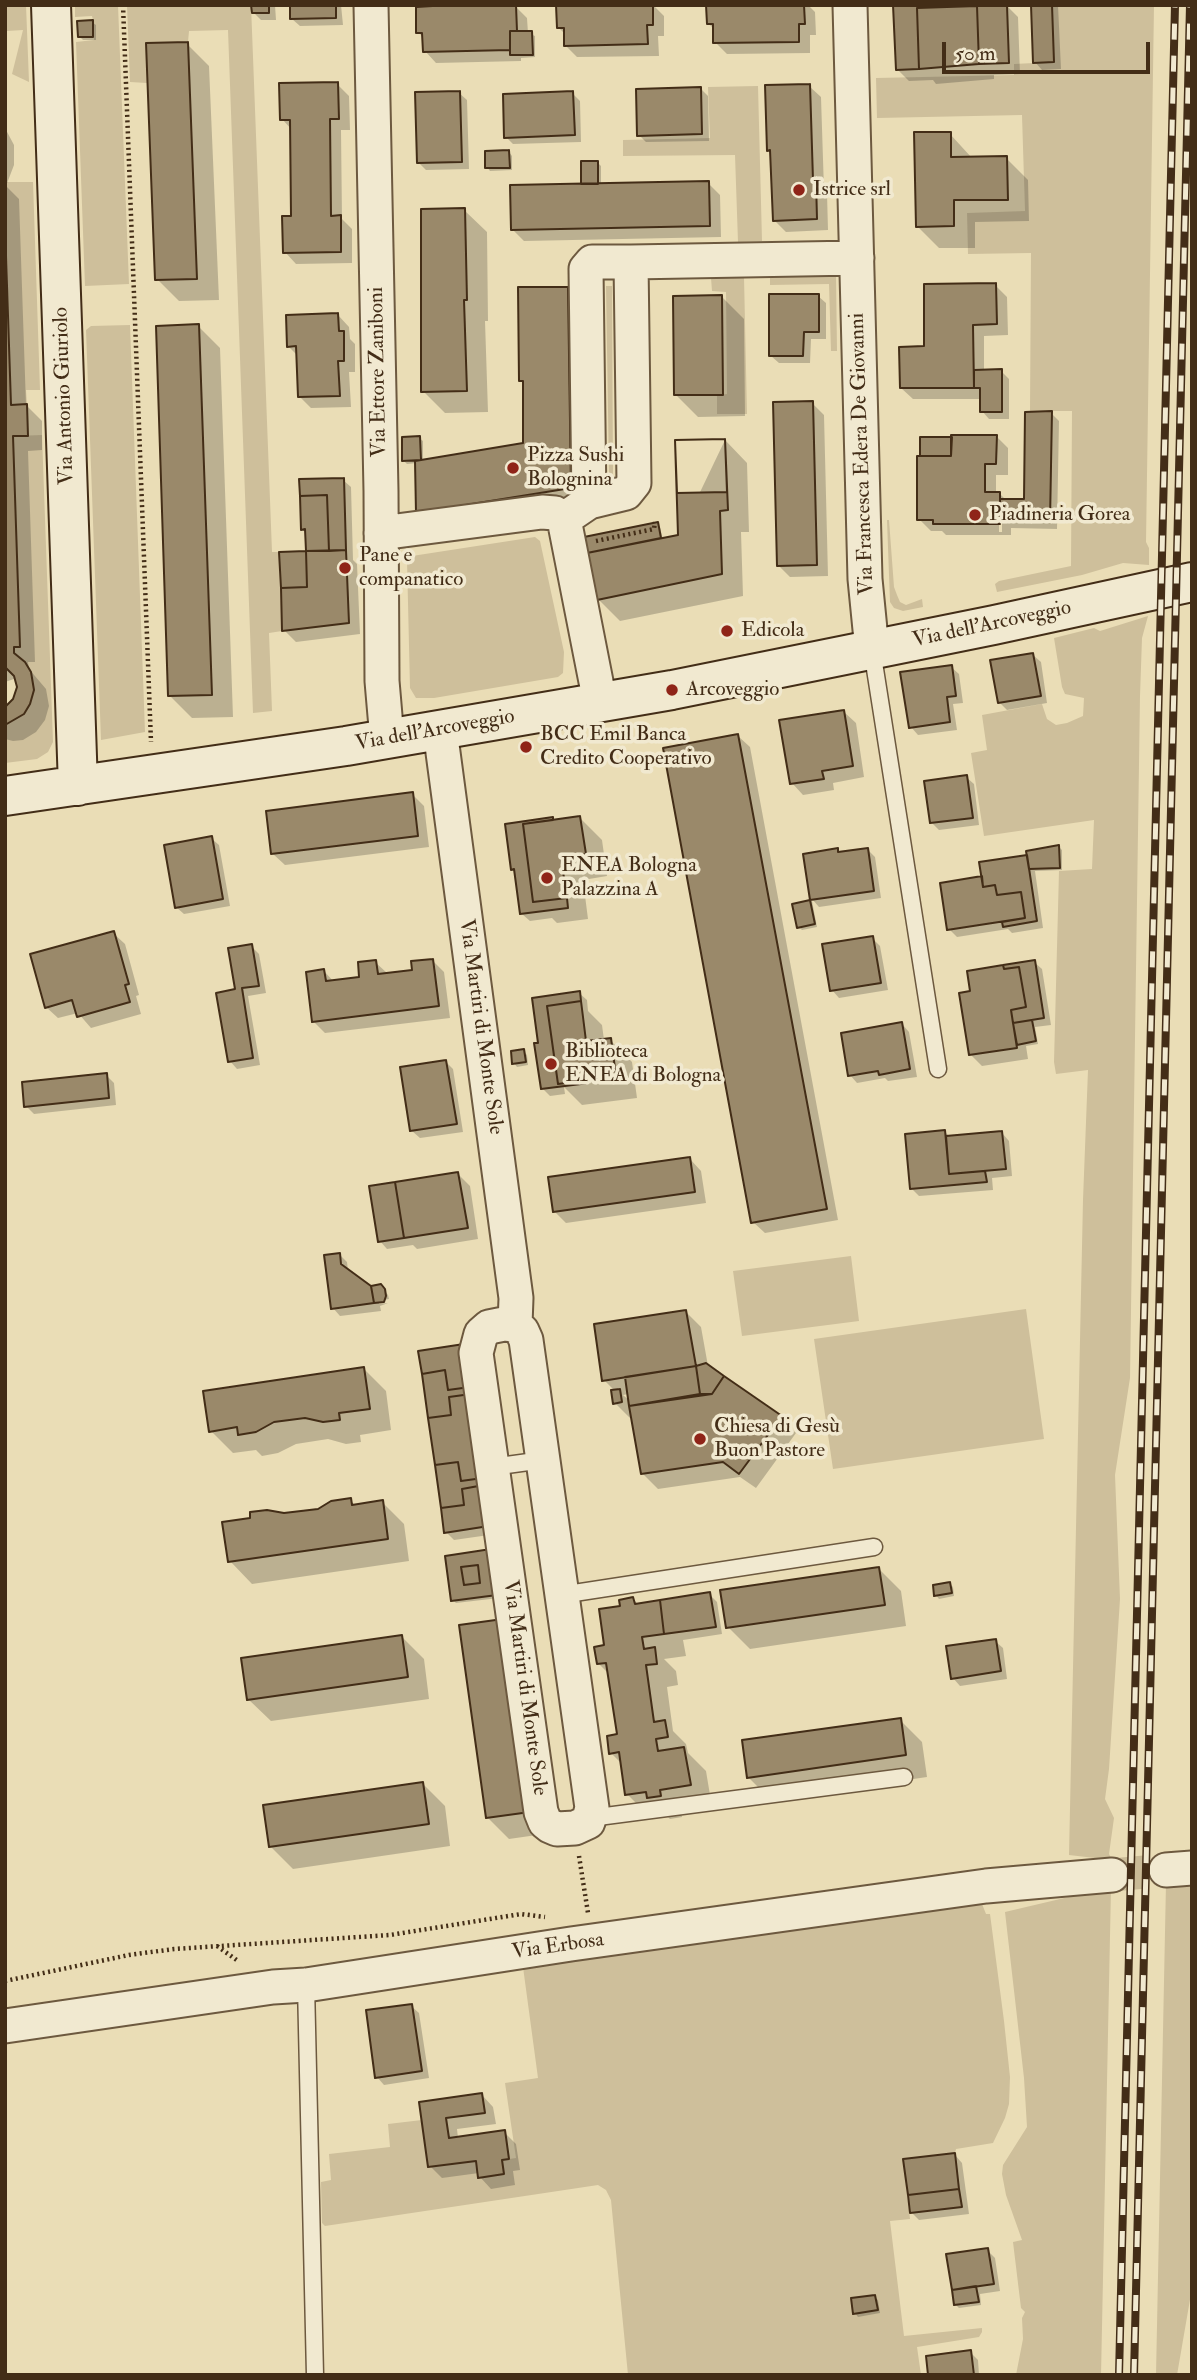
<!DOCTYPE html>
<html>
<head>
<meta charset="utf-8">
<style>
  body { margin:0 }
  #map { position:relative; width:1197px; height:2380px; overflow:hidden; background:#eaddb6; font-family:"IM FELL Double Pica",serif }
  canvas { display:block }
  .frame { position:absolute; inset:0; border:7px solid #432d17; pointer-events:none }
  .scale { position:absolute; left:942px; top:42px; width:208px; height:32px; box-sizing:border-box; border:4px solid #432d17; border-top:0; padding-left:9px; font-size:21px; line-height:24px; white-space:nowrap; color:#432d17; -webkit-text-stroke:5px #f1e9d0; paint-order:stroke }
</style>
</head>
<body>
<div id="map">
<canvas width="1197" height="2380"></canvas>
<div class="frame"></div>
<div class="scale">50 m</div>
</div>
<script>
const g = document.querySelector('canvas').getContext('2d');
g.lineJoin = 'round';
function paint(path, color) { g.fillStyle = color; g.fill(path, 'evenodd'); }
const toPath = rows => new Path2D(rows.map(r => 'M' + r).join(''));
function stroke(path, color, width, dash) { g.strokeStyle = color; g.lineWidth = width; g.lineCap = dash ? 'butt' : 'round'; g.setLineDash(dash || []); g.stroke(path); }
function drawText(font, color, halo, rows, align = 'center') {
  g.font = font + ' "IM FELL Double Pica",serif'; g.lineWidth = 7; g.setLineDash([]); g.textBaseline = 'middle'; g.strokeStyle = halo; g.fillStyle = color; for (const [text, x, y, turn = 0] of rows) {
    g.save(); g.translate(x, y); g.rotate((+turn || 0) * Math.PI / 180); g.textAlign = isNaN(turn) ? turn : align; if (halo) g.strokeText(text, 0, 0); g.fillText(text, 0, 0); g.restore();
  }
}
const green = toPath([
  [5,5,26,5,29,82,12,74,23,30,7,31,5,39],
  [75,5,118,5,129,284,85,286,76,42,94,40,93,20,92,16,75,17],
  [127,5,251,5,272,552,279,552,282,631,269,633,272,711,253,713,228,30,189,31,188,42,146,43,147,83,130,82],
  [1052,5,1154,5,1146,542,1149,548,1149,565,1123,563,1082,575,997,592,995,584,999,581,1071,566,1072,411,1030,411,1031,253,968,254,967,213,1025,211,1022,115,877,118,876,78,1014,75,1014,64,1054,62],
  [758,86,762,241,738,242,735,155,623,156,623,140,710,138,708,87],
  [5,182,33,182,40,390,26,390,27,404,11,405],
  [836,275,837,351,831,351,829,284,770,285,770,276],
  [744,277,747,414,717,414,717,395,727,394,726,292,712,291,711,278],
  [606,286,612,286,613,474,609,473],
  [130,325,145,732,101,740,86,330,91,326],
  [42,435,53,742,48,752,37,759,5,763,5,725,23,714,30,704,34,690,31,672,25,662,14,653,14,647,20,646,13,436],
  [887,520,889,520,894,587,897,595,900,602,906,605,922,599,923,607,903,611,894,608,890,602],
  [535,537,540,541,564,652,563,673,558,677,434,698,416,698,410,688,407,560,412,556],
  [1148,616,1142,638,1140,696,1130,1378,1115,1475,1120,1599,1109,1769,1105,1799,1114,1818,1109,1854,1112,1860,1069,1855,1083,1200,1088,1070,1056,1074,1054,1062,1059,871,1092,869,1094,820,984,836,971,753,987,750,982,715,1042,704,1047,719,1056,725,1067,723,1083,716,1084,698,1065,694,1062,687,1054,638,1094,628,1100,631],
  [851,1256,859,1321,742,1336,733,1271],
  [1026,1309,1044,1439,833,1469,814,1339],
  [1166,1883,1192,1887,1192,2288,1177,2375,1156,2375],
  [1111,1887,1101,2375,1016,2375,1023,2339,1022,2318,1025,2312,1021,2308,1013,2242,1022,2240,1006,2195,1002,2174,1003,2165,1027,2127,1024,2078,1005,1912],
  [980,1899,986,1914,990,1914,1004,2021,1010,2077,1009,2104,1005,2118,993,2143,956,2149,955,2153,903,2159,910,2219,890,2221,904,2336,982,2328,982,2332,979,2337,917,2347,921,2375,628,2375,611,2200,606,2190,598,2185,325,2226,322,2223,321,2182,331,2180,329,2154,390,2147,388,2124,422,2120,476,2161,478,2177,504,2174,502,2160,516,2158,505,2083,538,2078,523,1967]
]);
const shadow = toPath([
  [253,5,275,5,276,20,261,20,253,12],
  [292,5,341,5,343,25,300,26,292,19],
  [592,5,653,5,664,16,664,36,658,36,659,56,577,57,566,46,565,34,558,27],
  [708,5,808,5,815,12,816,35,810,35,810,53,727,54,715,42,714,29,708,23],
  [1006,5,1018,17,1020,74,994,75,994,79,936,84,933,80,909,81,897,69],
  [1032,5,1058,5,1061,69,1042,70,1035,62],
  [515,6,527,18,528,33,535,36,535,57,521,58,521,61,436,63,425,51,424,38,418,32],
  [92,22,96,25,96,40,83,40,79,36],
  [187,44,209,66,219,300,179,301,157,279],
  [337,84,349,96,350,130,341,130,342,219,352,229,352,263,296,264,285,252,293,218,292,130,282,119],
  [809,86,821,97,824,190,827,193,828,230,786,232,774,220,772,154,769,150],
  [700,88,708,96,709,141,646,142,639,135],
  [459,93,467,100,469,169,426,170,419,163],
  [572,93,580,101,581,142,513,144,506,137],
  [5,128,14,145,14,165,6,186,19,199,26,405,42,421,42,450,28,451,35,662,28,662,29,669,46,689,49,706,45,720,36,732,23,740,13,741,5,739,5,708,15,700,19,687,14,679,5,682],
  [950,134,972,158,1006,158,1028,180,1029,221,975,222,975,248,939,248,917,226],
  [509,152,512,156,512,170,490,171,487,167],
  [598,163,601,166,601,185,708,183,720,195,721,237,524,241,512,229,583,186],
  [464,210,487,232,488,321,485,321,488,412,445,413,423,391],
  [995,285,1007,297,1008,335,984,336,984,371,1001,371,1009,379,1009,419,989,419,982,411,982,399,913,399,901,388,926,348],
  [567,289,590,311,592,509,440,534,417,463,407,464,404,461,419,438,423,441,423,461,525,444,525,384,521,380],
  [818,296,826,303,826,339,811,339,810,363,779,363,771,356],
  [722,297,744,319,745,416,698,417,676,395],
  [338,315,349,327,350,339,355,344,355,372,349,372,351,407,311,408,300,397,298,356,288,346],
  [198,326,220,348,233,717,192,718,170,696],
  [812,403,824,415,828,576,790,577,779,566],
  [1051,413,1059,421,1057,529,1011,528,1011,535,946,535,942,531,931,531,919,519,996,436,1008,448,1008,475,996,475,996,494,1000,494,1007,501,1025,501],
  [999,517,1002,521,1002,532,999,532],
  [725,440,747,463,749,532,741,532,743,596,620,621,598,599,586,538,657,524,660,527,663,540,679,536],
  [343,480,351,487,353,560,357,564,360,634,296,642,284,630,307,553,307,533,303,529],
  [1033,655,1041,662,1047,703,1007,710,999,702],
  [951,667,959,674,963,703,953,704,957,730,918,735,911,727],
  [844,712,856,723,864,777,833,783,834,790,803,795,792,783],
  [738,736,750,747,838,1220,765,1233,753,1222],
  [966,777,974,784,979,825,939,830,932,823],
  [412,794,424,806,429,847,285,865,273,854],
  [580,818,602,840,607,876,583,880,588,919,557,923,552,918,530,921,522,914,517,874,512,869],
  [211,838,219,845,230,906,184,914,176,907],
  [1059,847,1062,850,1062,870,1035,871,1043,928,1012,933,1008,929,957,937,949,929,983,878,1029,856],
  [837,850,841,854,868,850,875,857,881,898,819,907,812,899],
  [812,901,817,927,802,930,799,927,794,905],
  [113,933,125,944,139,995,136,996,141,1014,91,1028,78,1013,58,1018,46,1007],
  [872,938,880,946,888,990,839,998,832,990],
  [251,946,259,954,266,993,248,996,260,1065,237,1069,230,1061,237,991],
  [433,961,444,972,450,1018,325,1033,314,1022,324,971,334,982,361,978,375,962,387,973,414,972],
  [1034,962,1042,969,1051,1025,1035,1027,1038,1044,1026,1046,1028,1059,982,1066,971,1055,972,993],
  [579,993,587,1000,588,1011,602,1025,604,1040,610,1040,632,1062,637,1098,582,1105,564,1087,565,1094,550,1096,542,1088,540,1044],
  [902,1024,909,1032,917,1077,888,1081,885,1078,857,1083,850,1075],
  [523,1051,527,1055,528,1065,517,1067,514,1063],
  [446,1062,453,1069,463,1132,420,1138,412,1131],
  [106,1075,114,1083,116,1105,34,1114,26,1106],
  [945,1132,950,1137,1002,1133,1009,1141,1012,1176,992,1178,993,1190,919,1196,911,1188],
  [690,1159,701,1171,706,1203,566,1223,554,1211],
  [458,1174,470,1186,478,1239,417,1249,413,1245,387,1249,380,1241],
  [340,1255,347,1262,348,1271,371,1288,381,1286,388,1295,389,1299,379,1301,379,1304,388,1303,380,1306,381,1311,340,1316,333,1308],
  [686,1312,701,1327,708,1366,781,1418,796,1433,756,1488,740,1477,658,1489,642,1473,633,1418,630,1418,615,1403,615,1391,604,1380],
  [629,1394,631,1402,623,1395],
  [420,1352,496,1534,454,1540,446,1532],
  [364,1369,386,1391,391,1430,360,1435,361,1442,346,1444,328,1439,296,1444,278,1453,262,1456,256,1450,233,1453,211,1431],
  [350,1500,356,1506,382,1502,404,1524,409,1561,252,1584,230,1561,284,1515,318,1511],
  [447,1557,499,1598,456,1603,453,1600],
  [879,1569,901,1591,906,1626,750,1649,728,1627],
  [950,1584,953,1587,954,1596,939,1599,936,1595],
  [709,1594,717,1602,722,1634,683,1640,686,1656,664,1659,676,1671,678,1685,667,1687,673,1731,686,1744,688,1753,706,1771,712,1807,681,1812,682,1817,670,1819,665,1814,649,1816,627,1794,623,1765,611,1753,618,1736,610,1675,599,1664,622,1608,633,1599,639,1605],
  [402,1637,424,1659,429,1699,271,1721,248,1699],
  [995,1641,1003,1648,1007,1679,960,1686,953,1678],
  [525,1643,551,1833,509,1839,487,1817],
  [900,1720,922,1742,927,1777,771,1800,749,1778],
  [423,1784,445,1806,450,1846,293,1869,271,1847],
  [411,2006,419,2013,429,2078,384,2085,377,2077],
  [482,2095,493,2107,496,2124,457,2129,458,2138,504,2132,516,2144,520,2170,513,2171,515,2185,491,2189,480,2177,479,2173,442,2178,430,2166,421,2103],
  [955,2155,962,2163,969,2214,919,2220,911,2212],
  [987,2250,995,2258,1000,2291,980,2294,981,2305,959,2308,956,2305],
  [874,2297,878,2300,880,2313,858,2317,855,2313],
  [970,2352,978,2360,979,2375,930,2375]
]);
const building = toPath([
  [251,5,269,5,269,13,252,13,251,5],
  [290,5,336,5,336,18,290,19,290,5],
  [449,5,516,5,517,31,510,31,510,50,423,52,422,33,416,33,416,7,449,5],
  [556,5,653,5,653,25,647,25,648,44,564,46,564,28,557,28,556,5],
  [706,5,804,5,805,24,799,24,799,42,713,43,713,24,707,24,706,5],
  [893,5,1007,5,1009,63,979,64,977,6,917,8,919,69,896,70,893,5],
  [1031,5,1052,5,1054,62,1033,63,1031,5],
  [977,6,979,64,919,69,917,8,977,6],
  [93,20,93,37,78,37,77,21,93,20],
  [510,31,532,31,533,55,510,55,510,31],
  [188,42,197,279,155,280,146,43,188,42],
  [338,82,339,119,330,119,331,216,341,215,341,252,283,253,282,216,291,216,290,120,280,120,279,83,338,82],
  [810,84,813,180,816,180,817,219,773,221,770,150,767,151,765,85,810,84],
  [701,87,702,134,637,136,636,89,701,87],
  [460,91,462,162,417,163,415,92,460,91],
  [573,91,575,135,504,138,503,94,573,91],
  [914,132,951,132,951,157,1007,156,1008,200,954,200,954,226,916,227,914,132],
  [509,150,510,168,485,168,485,151,509,150],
  [581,161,598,161,598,184,581,184,581,161],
  [709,181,710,226,511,230,510,185,709,181],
  [465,208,467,300,464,300,467,391,421,392,421,209,465,208],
  [5,226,11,405,27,404,28,436,13,436,20,647,14,647,14,653,25,662,31,672,34,690,30,704,24,714,5,725,5,707,13,699,17,687,14,676,5,667,5,226],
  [996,283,997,324,973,325,974,388,900,388,899,347,924,346,924,284,996,283],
  [518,287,568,287,571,488,416,513,415,461,523,443,523,381,519,381,518,287],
  [769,294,819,294,819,332,804,332,803,356,769,356,769,294],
  [722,295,723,395,674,395,673,296,722,295],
  [338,313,339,331,344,331,344,361,338,361,340,396,298,397,296,346,287,347,286,315,338,313],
  [199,324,212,695,168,696,156,326,199,324],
  [1002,369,1002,412,980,412,980,388,974,388,974,370,1002,369],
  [813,401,817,565,777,566,773,402,813,401],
  [1052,411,1050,522,1000,521,1000,499,1024,499,1025,412,1052,411],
  [951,435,997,435,996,464,985,464,985,492,1000,492,1000,524,933,524,933,520,917,520,917,456,951,456,951,435],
  [420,436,421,460,402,461,402,437,420,436],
  [920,437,952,437,951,456,920,456,920,437],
  [725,439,728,510,720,511,722,574,597,600,587,553,678,535,675,440,725,439],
  [725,439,727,492,677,493,675,440,725,439],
  [344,478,346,550,329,551,327,495,300,496,299,479,344,478],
  [327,495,329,551,306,551,305,529,301,530,300,496,327,495],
  [658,522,661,538,587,553,584,537,658,522],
  [346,550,349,623,282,631,281,588,307,587,306,551,346,550],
  [306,551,307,587,281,588,279,552,306,551],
  [1033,653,1041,696,998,703,990,660,1033,653],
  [952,665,956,696,947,697,950,722,909,728,900,672,952,665],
  [844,710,853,766,822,771,824,779,790,784,779,720,844,710],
  [738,734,827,1209,751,1223,663,748,738,734],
  [967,775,973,818,930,823,924,781,967,775],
  [413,792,418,836,271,854,266,811,413,792],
  [580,816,586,854,561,858,567,898,533,902,523,824,580,816],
  [553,817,553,820,523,824,533,902,567,898,568,908,520,914,514,869,511,870,505,824,553,817],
  [212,836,223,899,175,908,164,845,212,836],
  [1059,845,1060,868,1029,869,1026,851,1059,845],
  [838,848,838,852,868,848,874,891,810,900,803,854,838,848],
  [1027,855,1037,921,1003,927,1002,922,1025,918,1021,892,997,895,995,885,983,887,979,862,1027,855],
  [982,876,983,887,995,885,997,895,1021,892,1025,918,947,930,940,883,982,876],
  [810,900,815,924,797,928,792,904,810,900],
  [114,931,129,984,125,985,130,1002,77,1017,72,1000,45,1008,30,954,114,931],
  [873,936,881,983,830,991,822,944,873,936],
  [252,944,259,986,242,988,253,1058,228,1062,216,993,235,989,228,948,252,944],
  [433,959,439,1006,312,1022,306,972,324,969,326,981,359,977,358,962,376,960,378,974,412,970,411,961,433,959],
  [1035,960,1044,1018,1013,1023,1011,1010,1026,1007,1019,967,1004,969,1003,965,1035,960],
  [1003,965,1004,969,1019,967,1026,1007,1011,1010,1017,1048,969,1055,959,993,970,991,967,971,1003,965],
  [580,991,581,1001,547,1006,558,1084,588,1080,589,1083,541,1089,534,1043,538,1043,532,998,580,991],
  [581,1001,586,1041,611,1038,616,1076,558,1084,547,1006,581,1001],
  [1032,1020,1036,1041,1017,1045,1013,1023,1032,1020],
  [902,1022,910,1069,879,1075,878,1071,848,1076,841,1033,902,1022],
  [524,1049,526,1062,512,1064,511,1051,524,1049],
  [446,1060,457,1124,410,1131,400,1067,446,1060],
  [107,1073,109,1098,24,1107,22,1082,107,1073],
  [945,1130,949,1174,985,1171,987,1182,910,1189,905,1134,945,1130],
  [1002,1131,1006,1169,949,1174,946,1136,1002,1131],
  [690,1157,695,1192,553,1212,548,1177,690,1157],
  [458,1172,468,1228,404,1238,395,1182,458,1172],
  [395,1182,404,1238,378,1242,369,1186,395,1182],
  [340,1253,341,1264,371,1286,374,1303,331,1309,324,1255,340,1253],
  [381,1284,385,1289,386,1296,384,1302,374,1303,371,1286,381,1284],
  [686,1310,696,1366,602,1381,594,1324,686,1310],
  [464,1344,470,1387,448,1390,445,1370,422,1374,418,1351,464,1344],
  [706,1363,724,1376,712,1394,700,1394,696,1366,706,1363],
  [696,1366,700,1394,629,1406,625,1377,696,1366],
  [364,1367,370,1409,339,1413,340,1420,323,1422,305,1418,274,1422,256,1432,238,1435,237,1427,209,1432,203,1391,364,1367],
  [445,1370,448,1390,470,1387,471,1394,449,1397,451,1415,428,1418,422,1374,445,1370],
  [724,1376,782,1416,739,1474,723,1462,641,1474,629,1406,712,1394,724,1376],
  [620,1389,622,1402,613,1404,611,1390,620,1389],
  [471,1394,483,1478,461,1481,458,1462,435,1465,428,1418,451,1415,449,1397,471,1394],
  [458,1462,461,1481,483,1478,484,1485,462,1489,464,1505,441,1508,435,1465,458,1462],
  [484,1485,489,1526,444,1533,441,1508,464,1505,462,1489,484,1485],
  [351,1498,352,1505,383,1500,388,1539,228,1562,222,1522,250,1518,250,1512,267,1510,284,1513,318,1509,331,1501,351,1498],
  [491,1549,497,1595,451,1601,445,1556,491,1549],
  [478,1565,480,1583,464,1585,461,1567,478,1565],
  [478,1565,480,1583,464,1585,461,1567,478,1565],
  [879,1567,885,1605,726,1628,720,1590,879,1567],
  [950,1582,952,1593,934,1596,933,1585,950,1582],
  [710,1592,716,1627,664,1634,660,1600,710,1592],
  [633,1597,635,1604,660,1600,664,1634,642,1637,644,1649,655,1647,657,1664,646,1665,654,1722,665,1720,668,1737,656,1739,658,1751,684,1747,691,1785,660,1790,661,1796,647,1798,646,1792,625,1795,619,1752,609,1754,607,1736,617,1734,606,1663,597,1664,594,1647,604,1645,599,1609,620,1606,619,1600,633,1597],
  [503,1619,530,1812,486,1818,459,1625,503,1619],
  [402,1635,408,1677,247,1700,241,1658,402,1635],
  [996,1639,1001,1671,951,1679,946,1646,996,1639],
  [901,1718,906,1755,747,1778,742,1740,901,1718],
  [423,1782,429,1824,269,1847,263,1805,423,1782],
  [412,2004,422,2071,375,2078,366,2010,412,2004],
  [482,2093,485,2113,446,2118,449,2138,505,2130,509,2159,502,2160,504,2174,478,2178,476,2161,428,2167,419,2102,482,2093],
  [955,2153,959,2189,908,2195,903,2159,955,2153],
  [959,2189,962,2207,910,2213,908,2195,959,2189],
  [988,2248,994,2284,952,2290,946,2254,988,2248],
  [976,2286,979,2302,954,2305,952,2290,976,2286],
  [875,2295,878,2310,853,2314,851,2298,875,2295],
  [971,2350,974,2375,928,2375,926,2356,971,2350]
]);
const streetTunnel = toPath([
  [1112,1875,1166,1870]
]);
const path = toPath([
  [123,5,151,742],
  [596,541,654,529,655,522],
  [579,1856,588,1913],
  [217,1946,238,1961],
  [5,1981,129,1955,174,1949,390,1935,521,1914,545,1917]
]);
const lane = toPath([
  [872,650,938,1069],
  [492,1467,543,1460],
  [561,1595,874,1547],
  [591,1816,598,1817,904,1777],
  [306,1985,315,2375]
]);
const street = toPath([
  [371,5,381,491,382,681,387,739],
  [850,5,865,579,872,650],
  [589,502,586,269,592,262,631,262],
  [564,519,589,502,626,493,634,483,631,262,857,258],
  [381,533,542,512,555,513,564,519,600,702],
  [440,730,516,1298,515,1325],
  [504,1324,515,1325,522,1331,526,1340,592,1808,588,1822,575,1828,557,1829,550,1826,545,1822,541,1812,476,1353,481,1334,489,1327,504,1324],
  [1166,1870,1192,1868],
  [5,2026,273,1987,306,1985,571,1944,986,1886,1112,1875]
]);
const secondary = toPath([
  [51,5,78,786],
  [5,796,346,746,672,690,994,625,1192,582]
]);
const rail = toPath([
  [1119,2375,1175,5],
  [1134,2375,1190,5]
]);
const markers = [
  [799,190,7,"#8f2418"],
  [513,468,7,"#8f2418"],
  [975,515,7,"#8f2418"],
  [345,568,7,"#8f2418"],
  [727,631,7,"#8f2418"],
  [672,690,7,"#8f2418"],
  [526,747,7,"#8f2418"],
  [547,878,7,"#8f2418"],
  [551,1064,7,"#8f2418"],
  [700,1439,7,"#8f2418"]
];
const poiNames = [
  ["Istrice srl",813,190],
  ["Pizza Sushi",527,456],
  ["Bolognina",527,480],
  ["Piadineria Gorea",989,515],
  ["Pane e",359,556],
  ["companatico",359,580],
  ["Edicola",741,631],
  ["Arcoveggio",686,690],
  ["BCC Emil Banca",540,735],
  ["Credito Cooperativo",540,759],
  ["ENEA Bologna",561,866],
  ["Palazzina A",561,890],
  ["Biblioteca",565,1052],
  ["ENEA di Bologna",565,1076],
  ["Chiesa di Gesù",714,1427],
  ["Buon Pastore",714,1451]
];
const streetNames = [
  ["Via Ettore Zaniboni",379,372,-91],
  ["Via Antonio Giuriolo",65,396,-92],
  ["Via Francesca Edera De Giovanni",863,454,-92],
  ["Via dell'Arcoveggio",992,625,-12],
  ["Via dell'Arcoveggio",435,731,-10],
  ["Via Martiri di Monte Sole",480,1027,82],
  ["Via Martiri di Monte Sole",524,1688,82],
  ["Via Erbosa",558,1947,-8]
];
paint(green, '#cebf9b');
paint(shadow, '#0003');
paint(building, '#9a896a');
stroke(building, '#432d17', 2);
stroke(streetTunnel, '#c9ba96', 33, [33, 17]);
stroke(lane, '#6d593f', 19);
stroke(street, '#6d593f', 37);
stroke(secondary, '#432d17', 42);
stroke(path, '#432d17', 4.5, [2, 3.5]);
stroke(lane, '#f1e9d0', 16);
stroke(street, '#f1e9d0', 33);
stroke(secondary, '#f1e9d0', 38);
stroke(rail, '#432d17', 8);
stroke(rail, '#f1e9d0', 5, [16]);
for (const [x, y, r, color] of markers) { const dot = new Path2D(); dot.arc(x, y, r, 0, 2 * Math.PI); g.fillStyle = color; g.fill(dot); stroke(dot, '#f1e9d0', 2.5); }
drawText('21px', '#432d17', '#f1e9d0', poiNames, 'left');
drawText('21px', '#432d17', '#f1e9d0', streetNames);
</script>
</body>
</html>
